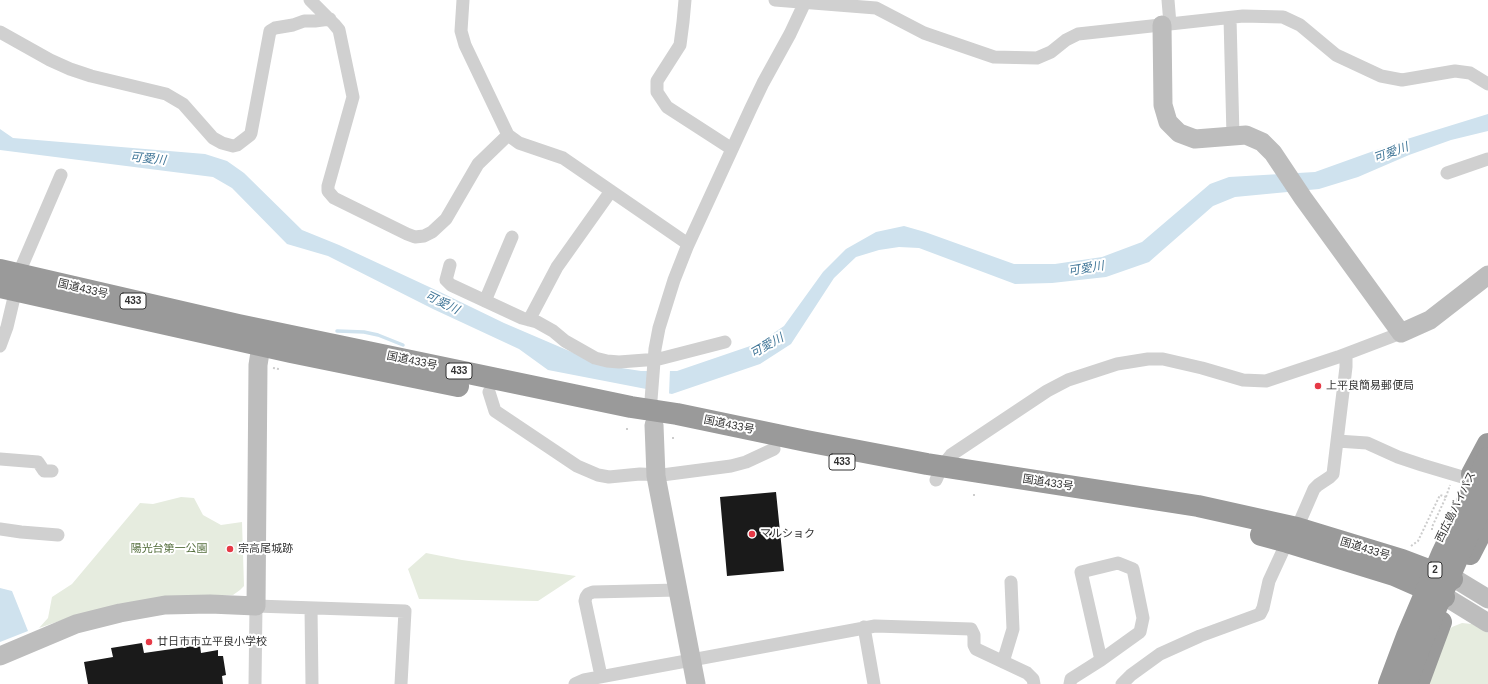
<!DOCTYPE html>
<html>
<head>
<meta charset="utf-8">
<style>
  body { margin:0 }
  canvas { display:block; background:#fff }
</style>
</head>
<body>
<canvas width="1488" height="684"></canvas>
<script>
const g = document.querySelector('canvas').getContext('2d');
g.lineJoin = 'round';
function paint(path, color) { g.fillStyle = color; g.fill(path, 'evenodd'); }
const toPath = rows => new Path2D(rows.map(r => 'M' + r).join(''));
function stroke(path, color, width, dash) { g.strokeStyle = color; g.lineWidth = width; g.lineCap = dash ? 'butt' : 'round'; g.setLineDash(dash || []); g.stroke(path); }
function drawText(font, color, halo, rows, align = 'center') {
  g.font = font + ' Helvetica,"Noto Sans JP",sans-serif'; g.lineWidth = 4; g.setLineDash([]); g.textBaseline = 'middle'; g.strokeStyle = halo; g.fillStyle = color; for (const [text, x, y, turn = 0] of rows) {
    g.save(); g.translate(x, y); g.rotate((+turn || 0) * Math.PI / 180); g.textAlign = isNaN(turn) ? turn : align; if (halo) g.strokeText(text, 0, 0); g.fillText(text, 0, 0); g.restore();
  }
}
const green = toPath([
  [181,497,194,498,203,515,221,525,242,522,244,586,240,590,233,595,209,595,74,616,39,628,48,618,52,597,72,584,140,503,153,504],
  [426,553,462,560,576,576,538,601,419,599,408,569],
  [1462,623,1472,624,1488,633,1488,684,1429,684,1448,632,1452,627]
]);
const water = toPath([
  [1488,114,1488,131,1451,140,1409,155,1358,177,1319,189,1235,197,1213,206,1149,262,1106,277,1052,283,1015,284,919,248,899,247,879,250,856,257,834,278,791,344,760,364,672,394,548,370,519,349,433,309,328,256,287,244,232,188,213,177,0,150,0,129,13,138,205,154,227,161,244,173,302,230,339,245,440,292,504,323,602,365,641,371,677,371,759,343,784,326,823,272,846,249,876,232,904,226,925,232,1014,264,1055,264,1102,257,1142,242,1210,184,1229,177,1315,172,1407,139],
  [0,588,12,591,28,631,0,642]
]);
const pier = toPath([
  [657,369,670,369,669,395,656,393]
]);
const stream = toPath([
  [337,331,364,332,378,335,403,345]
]);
const building = toPath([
  [776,492,784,571,727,576,720,497],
  [142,643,144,653,200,645,201,653,218,650,218,656,223,656,226,675,222,676,223,684,88,684,84,662,113,657,111,648]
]);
const path = toPath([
  [273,368,279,369],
  [627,430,627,428],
  [673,439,673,437],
  [974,496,974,494],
  [1446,497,1450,485],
  [1411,546,1418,541,1440,495,1446,497,1432,527,1432,531]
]);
const street = toPath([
  [310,0,334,24,339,30,353,97,328,186,328,191,334,198,407,234,415,237,424,236,432,232,446,219,478,164,508,135],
  [463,0,461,31,465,45,508,135,519,143,563,158,688,244],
  [685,0,683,22,680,45,657,81,657,92,667,107,732,149],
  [775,0,876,8,924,33,994,57,1037,58,1051,52,1066,40,1078,34,1243,16,1283,17,1300,25,1336,55,1381,76,1402,80,1455,71,1470,73,1488,84],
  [1168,0,1170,24],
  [1230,18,1233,136],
  [0,32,50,60,70,69,91,76,166,94,183,104,213,138,222,143,233,146,237,145,250,135,251,133,270,31,275,28,293,25,304,21,315,21,330,19],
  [1447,173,1488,159],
  [450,265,446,280,451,285,522,318,537,322,553,331,565,341,595,358,607,361,619,362,659,359,725,342],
  [485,301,512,237],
  [529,320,557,267,611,191],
  [0,346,7,327,21,268,61,175],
  [489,392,495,411,498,413,577,466,598,475,609,477,640,474,662,475,731,466,746,462,774,449],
  [654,415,651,400,655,349,659,328,674,280,687,247,751,108,763,83,790,34,806,0],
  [1337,441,1367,443,1398,457,1422,465,1469,479],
  [0,459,38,462,44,471,52,471],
  [936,480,942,466,951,455,1047,391,1068,380,1117,364,1148,359,1163,359,1202,368,1243,380,1266,381,1338,357,1401,333],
  [1297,528,1314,489,1318,485,1330,477,1333,474,1346,367,1346,354],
  [0,529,21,532,58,535],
  [311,608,312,684],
  [864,627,874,684],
  [1003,662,1013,629,1011,582],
  [601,676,585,601,586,597,588,594,593,592,678,590],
  [255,684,256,606,405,611,401,684],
  [575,684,584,680,875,626,971,629,974,635,974,645,976,649,1027,673,1033,679,1034,684],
  [1070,684,1071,679,1101,660,1140,632,1143,618,1133,569,1118,563,1081,572,1101,660],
  [1122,684,1131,675,1160,654,1200,636,1260,614,1263,608,1269,581,1287,542]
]);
const secondary = toPath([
  [1162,25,1163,105,1168,122,1179,133,1195,139,1246,135,1262,142,1273,153,1303,198,1401,333,1430,320,1488,275],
  [654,425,656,476,696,684],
  [1457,580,1488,599],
  [1449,599,1488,623],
  [0,656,76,624,120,613,165,605,210,604,256,606,258,365,261,346,266,332]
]);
const highway = toPath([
  [0,270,238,325,631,407,677,414,806,441,927,464,1198,506,1297,528,1402,560,1452,579],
  [0,287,291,352,458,386],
  [1472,474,1488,444],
  [1261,535,1287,542,1394,575,1444,597],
  [1470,554,1488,519],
  [1418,684,1441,622]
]);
const highwayBridge = toPath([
  [1389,684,1407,636,1442,554,1488,458],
  [1406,684,1422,641,1457,559,1488,492]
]);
const markers = [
  [1318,386,4,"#e63946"],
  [752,534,4,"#e63946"],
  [230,549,4,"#e63946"],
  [149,642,4,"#e63946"]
];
const shields = [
  [133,301,26],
  [459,371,26],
  [842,462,26],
  [1435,570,14]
];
const shieldNames = [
  ["433",133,301],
  ["433",459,371],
  ["433",842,462],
  ["2",1435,570]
];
const streetNames = [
  ["国道433号",83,289,13],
  ["国道433号",412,361,12],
  ["国道433号",729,425,12],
  ["国道433号",1048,483,9],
  ["西広島バイパス",1456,507,-64],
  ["国道433号",1365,549,17]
];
const poiNames = [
  ["上平良簡易郵便局",1326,386],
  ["マルショク",760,534],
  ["宗高尾城跡",238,549],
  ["廿日市市立平良小学校",157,642]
];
const parkNames = [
  ["陽光台第一公園",169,549]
];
const waterNames = [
  ["可愛川",1391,153,-20],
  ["可愛川",148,159,6],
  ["可愛川",1086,269,-9],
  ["可愛川",442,303,26],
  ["可愛川",767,346,-29]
];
paint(green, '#e6ecdf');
paint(water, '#cfe2ee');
paint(pier, '#fff');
stroke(stream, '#cfe2ee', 3.5);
paint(building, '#1a1a1a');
stroke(path, '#cdcdcd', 2, [2, 2]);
stroke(street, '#d0d0d0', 13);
stroke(secondary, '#bdbdbd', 19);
stroke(highway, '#9a9a9a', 22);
stroke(highwayBridge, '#9a9a9a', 22);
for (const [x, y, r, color] of markers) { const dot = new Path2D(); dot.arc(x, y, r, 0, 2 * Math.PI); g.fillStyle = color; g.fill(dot); stroke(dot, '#fff', 1.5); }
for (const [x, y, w] of shields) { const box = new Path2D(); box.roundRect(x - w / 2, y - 8, w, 16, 3); g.fillStyle = '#fff'; g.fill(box); stroke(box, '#333', 1); }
drawText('bold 10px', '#333', null, shieldNames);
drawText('11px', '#333', '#fff', streetNames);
drawText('11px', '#333', '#fff', poiNames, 'left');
drawText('11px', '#56703f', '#fff', parkNames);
drawText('italic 12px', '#3f7597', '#fff', waterNames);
</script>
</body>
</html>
